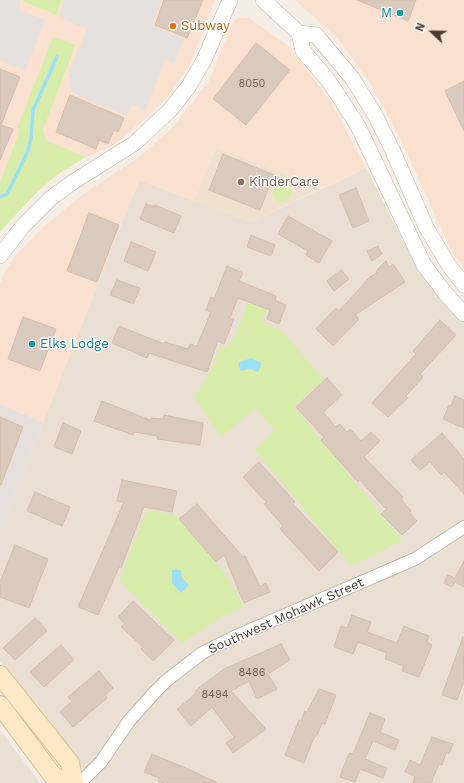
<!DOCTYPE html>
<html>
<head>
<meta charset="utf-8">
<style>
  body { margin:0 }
  #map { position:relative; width:464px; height:783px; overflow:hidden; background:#f5eee6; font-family:"Work Sans",sans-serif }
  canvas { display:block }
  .north { position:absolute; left:412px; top:12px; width:40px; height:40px; -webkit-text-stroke:3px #fff; paint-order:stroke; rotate:292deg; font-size:11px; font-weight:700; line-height:16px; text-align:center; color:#483d34 }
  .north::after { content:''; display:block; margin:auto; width:14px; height:18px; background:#483d34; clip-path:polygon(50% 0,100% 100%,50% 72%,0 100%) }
</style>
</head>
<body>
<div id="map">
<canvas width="464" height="783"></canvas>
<div class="north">N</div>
</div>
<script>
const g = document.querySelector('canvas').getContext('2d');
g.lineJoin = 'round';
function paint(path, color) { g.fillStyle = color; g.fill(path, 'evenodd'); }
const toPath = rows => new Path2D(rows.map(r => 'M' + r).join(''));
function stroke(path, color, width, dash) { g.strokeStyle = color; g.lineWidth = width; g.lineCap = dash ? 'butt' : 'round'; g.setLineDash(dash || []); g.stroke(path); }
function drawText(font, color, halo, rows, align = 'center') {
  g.font = font + ' "Work Sans",sans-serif'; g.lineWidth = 3; g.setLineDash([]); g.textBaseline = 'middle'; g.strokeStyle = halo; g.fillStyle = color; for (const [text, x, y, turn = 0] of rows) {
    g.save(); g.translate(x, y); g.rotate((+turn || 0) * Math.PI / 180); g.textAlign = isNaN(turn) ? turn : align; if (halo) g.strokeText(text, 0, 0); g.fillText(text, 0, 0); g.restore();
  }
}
const residential = toPath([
  [366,168,409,252,432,287,464,322,464,783,93,783,36,703,0,662,0,531,139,180,251,222],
  [0,730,40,783,0,783]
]);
const commercial = toPath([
  [0,0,23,0,24,2,59,16,58,10,62,0,215,0,190,64,166,99,116,144,86,157,46,140,43,130,76,46,53,37,17,129,20,130,0,182],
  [295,0,464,0,464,269,453,254,400,138,370,83,339,40],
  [238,18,249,18,289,46,330,100,366,168,322,188,216,147,194,201,139,180,43,422,0,404,0,283,6,270,17,254,42,228,82,195,142,155,171,129,208,83,233,22]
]);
const industrial = toPath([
  [0,404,43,422,0,531]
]);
const education = toPath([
  [216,147,322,188,251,222,194,201]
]);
const green = toPath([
  [23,0,62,0,58,10,59,16,24,2],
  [53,37,76,45,43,130,46,140,86,157,61,172,38,191,0,232,0,182,20,130,17,128],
  '273 193a9 9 0 1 1 18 0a9 9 0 1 1-18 0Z',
  [249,302,266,309,261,322,282,331,324,380,293,406,402,540,375,555,351,566,255,449,275,431,256,408,221,437,194,397,212,369,218,352,232,342],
  [147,510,175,515,227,576,243,607,223,616,182,643,119,580]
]);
const parking = toPath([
  [0,0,20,0,20,10,45,20,25,70,0,60],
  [65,0,162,0,151,26,184,39,174,63,165,60,145,110,134,105,130,107,126,115,71,92,69,73,87,29,61,18,60,11]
]);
const water = toPath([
  [251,358,262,363,258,372,250,369,241,371,238,363],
  [172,570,181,570,182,578,189,585,181,593,172,583]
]);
const stream = toPath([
  [0,197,7,194,27,153,31,139,33,110,57,57]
]);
const building = toPath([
  [164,0,203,0,187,38,155,25,164,0],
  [357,0,416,0,408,21,357,0],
  [256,43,290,70,246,125,213,99,256,43],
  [0,69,20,77,1,125,13,129,0,160,0,69],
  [464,81,464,131,445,91,464,81],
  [70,95,124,118,118,132,114,130,108,144,99,140,96,149,56,132,70,95],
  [223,154,274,175,260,210,209,190,223,154],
  [356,188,369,221,353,228,339,195,356,188],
  [146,204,155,207,155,205,181,216,174,233,140,219,146,204],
  [89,213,119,225,97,282,67,271,89,213],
  [288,216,332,241,319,263,306,255,308,251,278,234,288,216],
  [251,235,275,245,271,256,247,247,251,235],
  [131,242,156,252,148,271,124,261,131,242],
  [378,246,382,254,372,261,367,251,378,246],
  [386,261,389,267,393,264,405,282,355,315,359,319,333,346,316,329,336,308,339,311,370,277,377,273,376,271,386,261],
  [227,266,243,273,239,281,276,296,275,300,286,305,279,324,267,319,270,310,238,298,230,318,234,319,224,344,218,341,207,372,149,353,147,358,112,343,119,326,164,344,165,342,188,349,190,344,197,346,211,312,206,310,211,297,214,299,227,266],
  [341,270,349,279,334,291,327,281,341,270],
  [117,280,140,288,133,304,110,295,117,280],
  [23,317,56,329,40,371,8,359,23,317],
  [440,320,456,335,420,374,423,377,406,396,408,398,388,417,372,403,416,354,413,351,440,320],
  [327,378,342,395,323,412,336,427,340,424,347,432,350,429,361,441,371,432,380,441,364,457,403,497,401,499,411,511,409,512,417,521,402,535,381,514,386,509,360,480,358,482,321,440,324,437,296,407,327,378],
  [455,396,464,400,464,428,443,419,449,405,451,406,455,396],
  [102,401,150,420,151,418,163,419,164,415,203,423,200,445,157,439,158,436,134,432,133,435,94,421,102,401],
  [0,417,23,427,1,485,0,485,0,417],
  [63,423,81,431,72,454,54,447,63,423],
  [442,433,464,459,464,494,444,472,441,475,430,462,420,470,411,460,442,433],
  [259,462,295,502,293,504,338,552,319,571,280,529,283,526,264,504,266,502,243,477,259,462],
  [122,480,177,491,172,512,144,507,121,568,119,567,98,615,78,607,124,502,117,501,122,480],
  [35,492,70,507,62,526,27,511,35,492],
  [197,504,243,557,245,556,260,586,266,583,270,592,244,603,224,555,216,562,179,519,197,504],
  [15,545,48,559,29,608,0,597,0,582,15,545],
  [464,561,464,587,455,582,452,587,444,583,448,575,455,578,464,561],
  [133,601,174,640,153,661,141,649,143,647,121,627,125,624,118,617,133,601],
  [352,615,371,622,367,632,397,643,404,626,429,636,427,642,432,645,419,677,402,671,404,666,385,659,387,653,358,642,353,654,334,647,341,626,347,628,352,615],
  [35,618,47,631,15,660,3,648,35,618],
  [463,637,464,681,457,700,442,695,463,637],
  [281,644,290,660,268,674,277,689,257,699,249,681,231,691,266,729,233,753,226,743,234,737,212,707,191,726,177,709,191,698,196,692,195,691,224,669,281,644],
  [61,645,74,660,44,687,30,672,61,645],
  [99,671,113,688,105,695,107,698,73,727,60,712,72,701,68,697,99,671],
  [319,689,336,695,325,724,322,723,317,735,316,735,313,740,304,763,285,755,299,720,301,721,305,711,307,712,319,689],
  [370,713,385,719,380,732,399,740,395,750,373,741,365,759,387,768,383,778,360,769,355,782,340,777,347,758,350,753,353,754,370,713],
  [432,737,453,744,449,754,446,753,442,765,439,764,431,783,413,783,415,776,405,772,410,760,420,765,432,737],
  [152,754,190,770,218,783,164,783,158,781,159,778,144,772,152,754]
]);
const minor = toPath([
  [80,783,101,762,129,721,153,694,166,681,202,653,234,637,415,559,464,527]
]);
const tertiary = toPath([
  [263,0,299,33,316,35,352,78,374,113,392,149,426,227,448,264,464,285],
  [299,33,303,51,328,80,358,126,424,265,446,294,464,314],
  [0,256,22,227,51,198,73,182,135,143,170,110,189,86,204,60,230,0]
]);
const secondary = toPath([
  [0,675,70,763,74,783],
  [0,705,53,776,66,783]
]);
const markers = [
  [400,13,4,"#0f9aa8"],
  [173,26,4,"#e8710a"],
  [241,182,4,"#8d6e63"],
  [32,344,4,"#0f9aa8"]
];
const numberNames = [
  ["8050",252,84],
  ["8486",252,673],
  ["8494",215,695]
];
const cultureNames = [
  ["M",392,13],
  ["Elks Lodge",40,344,"left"]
];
const foodNames = [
  ["Subway",181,26]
];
const educationNames = [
  ["KinderCare",249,182]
];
const streetNames = [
  ["Southwest Mohawk Street",286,616,-24]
];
paint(residential, '#e9dfd3');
paint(commercial, '#f9e0cf');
paint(industrial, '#e7dfdb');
paint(education, '#efe1ce');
paint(green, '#d9edaa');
paint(parking, '#e5e1de');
paint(water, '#9ce0f8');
stroke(stream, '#9ce0f8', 3.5);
paint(building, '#dacabd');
stroke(building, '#d3beac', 1);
stroke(minor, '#c4b7aa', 14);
stroke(tertiary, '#c4b7aa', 16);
stroke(secondary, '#ddbe93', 20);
stroke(minor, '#fff', 12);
stroke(tertiary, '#fff', 15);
stroke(secondary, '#ffe8c5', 18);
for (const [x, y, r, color] of markers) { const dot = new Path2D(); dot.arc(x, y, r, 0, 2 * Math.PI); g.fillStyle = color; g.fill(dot); stroke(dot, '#fff', 1.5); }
drawText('11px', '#6c6056', null, numberNames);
drawText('13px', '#0d838f', '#fff', cultureNames, 'right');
drawText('13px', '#c56008', '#fff', foodNames, 'left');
drawText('13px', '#785e54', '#fff', educationNames, 'left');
drawText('13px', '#483d34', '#fff', streetNames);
</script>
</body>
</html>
